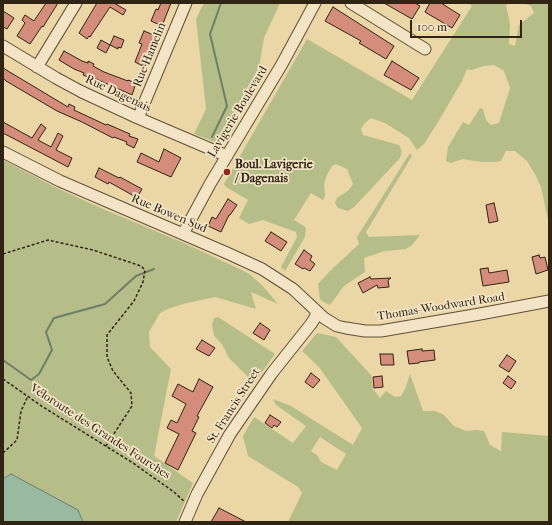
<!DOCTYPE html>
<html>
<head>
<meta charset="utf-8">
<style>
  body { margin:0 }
  #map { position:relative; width:552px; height:525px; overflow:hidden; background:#ebd6a5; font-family:"IM FELL French Canon",serif }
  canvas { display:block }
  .frame { position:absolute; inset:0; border:4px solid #302414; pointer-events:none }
  .scale { position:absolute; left:410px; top:20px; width:112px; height:18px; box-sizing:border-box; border:2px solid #302414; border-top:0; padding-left:5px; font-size:12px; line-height:14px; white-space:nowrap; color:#302414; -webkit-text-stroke:3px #f2e4c4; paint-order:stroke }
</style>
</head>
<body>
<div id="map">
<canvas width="552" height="525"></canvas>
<div class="frame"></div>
<div class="scale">100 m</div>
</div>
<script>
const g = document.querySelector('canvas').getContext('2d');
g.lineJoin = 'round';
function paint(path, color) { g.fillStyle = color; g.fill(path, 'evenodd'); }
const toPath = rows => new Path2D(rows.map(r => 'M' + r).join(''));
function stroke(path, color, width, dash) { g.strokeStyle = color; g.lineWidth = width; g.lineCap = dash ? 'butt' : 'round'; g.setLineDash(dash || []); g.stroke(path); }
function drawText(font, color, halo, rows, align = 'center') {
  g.font = font + ' "IM FELL French Canon",serif'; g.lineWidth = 3.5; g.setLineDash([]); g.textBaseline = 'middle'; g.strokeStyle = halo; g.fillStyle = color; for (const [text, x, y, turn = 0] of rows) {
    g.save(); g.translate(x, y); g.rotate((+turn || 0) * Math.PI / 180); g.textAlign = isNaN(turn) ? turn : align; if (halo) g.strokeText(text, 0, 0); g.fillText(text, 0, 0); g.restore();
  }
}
const green = toPath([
  [204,3,280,3,264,38,259,67,217,143,194,134,206,109,196,19],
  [467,3,510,3,506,5,510,24,509,44,515,46,519,25,534,13,531,6,522,3,549,3,549,225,541,187,536,176,527,161,515,151,506,151,501,161,495,162,481,162,463,159,451,163,446,161,448,147,463,122,469,125,480,108,483,109,486,120,491,125,499,123,510,88,504,71,494,65,484,66,472,70,467,69,462,81,438,122,424,144,417,150,409,138,385,123,371,118,364,124,361,129,363,135,399,145,402,151,400,158,354,207,348,211,338,208,335,203,337,198,349,190,353,184,347,169,336,164,332,166,327,175,324,184,325,196,323,200,311,193,294,220,304,226,306,228,305,237,285,271,281,267,297,237,296,232,263,220,249,224,239,218,248,200,226,187,224,184,307,39,412,100,472,6],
  [410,153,412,156,366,232,369,237,420,235,412,245,406,249,385,251,364,258,365,272,344,286,330,305,322,301,320,299,318,284,329,272,359,244,357,237],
  [3,160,59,189,103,209,184,243,248,273,261,284,278,304,251,292,256,309,215,297,187,303,170,308,160,313,149,332,150,347,171,369,154,456,193,483,176,522,83,522,78,510,3,479],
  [218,317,275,354,249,390,247,376,229,358,222,344,214,336,212,324,214,318],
  [317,333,336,337,371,375,373,389,380,398,386,391,395,397,401,396,406,387,410,374,423,411,435,411,444,415,454,426,466,431,476,430,484,431,490,445,501,451,502,432,549,436,549,522,288,522,302,493,298,487,248,456,243,436,254,417,293,443,306,426,276,405,273,399,291,406,353,445,362,428,319,367,302,351],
  [320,437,346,454,337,470,321,462,318,456,311,451]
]);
const water = toPath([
  [11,474,78,510,83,522,3,522,3,479,11,474]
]);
const stream = toPath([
  [212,137,227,106,210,34,221,3],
  [3,360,31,380,39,374,52,350,46,332,54,318,105,304,136,276,154,269]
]);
const building = toPath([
  [46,3,58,3,43,27,42,26,30,44,17,36,25,23,22,20,25,15,34,21,46,3],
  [97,3,114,3,126,10,123,15,110,7,90,37,89,36,87,39,79,33,97,3],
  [161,3,171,3,162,26,151,21,156,9,158,10,161,3],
  [384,3,415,3,420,6,412,19,384,3],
  [430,3,441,3,460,15,452,28,425,12,430,3],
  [333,7,394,46,386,59,359,43,361,41,325,21,333,7],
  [3,11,14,18,7,29,3,27,3,11],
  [144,31,156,36,147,58,148,58,145,67,135,62,142,44,139,43,144,31],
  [114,36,124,40,121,48,118,47,118,49,110,45,106,53,97,48,101,40,110,45,114,36],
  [64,51,82,61,88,63,88,61,94,64,93,66,104,72,128,81,128,80,136,83,132,95,96,79,90,78,83,75,84,73,74,69,59,60,64,51],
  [392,61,419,78,411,90,384,75,392,61],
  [3,68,68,107,69,104,75,107,74,110,106,125,107,124,130,134,129,136,138,139,134,148,126,144,127,142,114,137,113,138,82,122,57,111,6,81,3,78,3,68],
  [3,122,32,138,41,124,46,128,38,140,51,147,58,133,63,136,56,150,72,158,68,167,3,133,3,122],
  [164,149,181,158,171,177,137,162,141,153,159,162,164,149],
  [99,168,119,178,120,177,142,189,138,196,134,194,134,196,109,182,108,184,95,177,99,168],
  [228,199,237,205,230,215,229,215,221,232,208,226,212,217,216,219,228,199],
  [494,203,498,221,489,223,486,205,494,203],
  [271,232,287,242,281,251,265,241,271,232],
  [304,250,312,256,310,260,315,264,310,271,304,268,303,269,295,264,304,250],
  [539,255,540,258,545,257,548,270,536,274,532,257,539,255],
  [488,268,489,273,507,270,509,282,483,286,480,269,488,268],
  [370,277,371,279,391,278,388,280,389,287,378,288,377,285,363,293,358,283,370,277],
  [260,323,270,330,264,340,253,333,260,323],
  [202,340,215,348,209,356,196,349,202,340],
  [422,349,422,351,434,350,435,360,419,362,419,363,409,364,407,351,422,349],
  [380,354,393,354,394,365,381,365,380,354],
  [507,355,516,361,509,372,499,366,507,355],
  [311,373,320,380,313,388,305,382,311,373],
  [382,376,383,387,374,388,373,377,382,376],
  [508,376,516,382,511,389,503,383,508,376],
  [199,379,213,387,197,416,199,417,192,431,196,433,178,470,165,463,179,434,167,428,171,420,177,423,186,404,172,396,178,384,193,392,199,379],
  [270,415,281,422,277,427,274,425,272,428,265,423,270,415],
  [219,508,246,522,211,522,219,508]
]);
const path = toPath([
  [3,254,48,240,93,250,141,266,145,270,143,282,134,301,107,335,107,357,113,371,131,393,132,406,106,446],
  [3,379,43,407,133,463,174,492,185,502],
  [3,453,17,440,21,411,28,396]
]);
const minor = toPath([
  [351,3,425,49],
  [3,46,56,78,82,92,138,118,227,156],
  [37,67,76,3],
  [138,118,186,3],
  [3,152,60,181,227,253,262,269,293,289,324,318,337,326,346,328,365,331,381,331,480,314,549,301],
  [183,234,210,184,282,64,315,3],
  [185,522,197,494,230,434,272,373,311,324,316,316,316,312]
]);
const markers = [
  [227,172,4,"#8f2418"]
];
const streetNames = [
  ["Rue Hamelin",150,55,-68],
  ["Rue Dagenais",118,94,25],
  ["Lavigerie Boulevard",238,112,-59],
  ["Rue Bowen Sud",169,214,23],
  ["Thomas-Woodward Road",441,307,-9],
  ["St. Francis Street",234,406,-57],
  ["Véloroute des Grandes Fourches",100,432,33]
];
const poiNames = [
  ["Boul. Lavigerie",235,165],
  ["/ Dagenais",235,179]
];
paint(green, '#b5be88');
paint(water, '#99baa1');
stroke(water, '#6f7e69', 1);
stroke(stream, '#6f7e69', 2);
paint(building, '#d38d7a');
stroke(building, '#302414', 1);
stroke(minor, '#5f5038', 13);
stroke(path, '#302414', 1.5, [3, 2]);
stroke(minor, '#f2e4c4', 11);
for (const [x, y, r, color] of markers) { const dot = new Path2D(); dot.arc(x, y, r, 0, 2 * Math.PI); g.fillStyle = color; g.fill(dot); stroke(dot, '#f2e4c4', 1.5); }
drawText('12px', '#302414', '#f2e4c4', streetNames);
drawText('bold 12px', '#302414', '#f2e4c4', poiNames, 'left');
</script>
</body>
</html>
